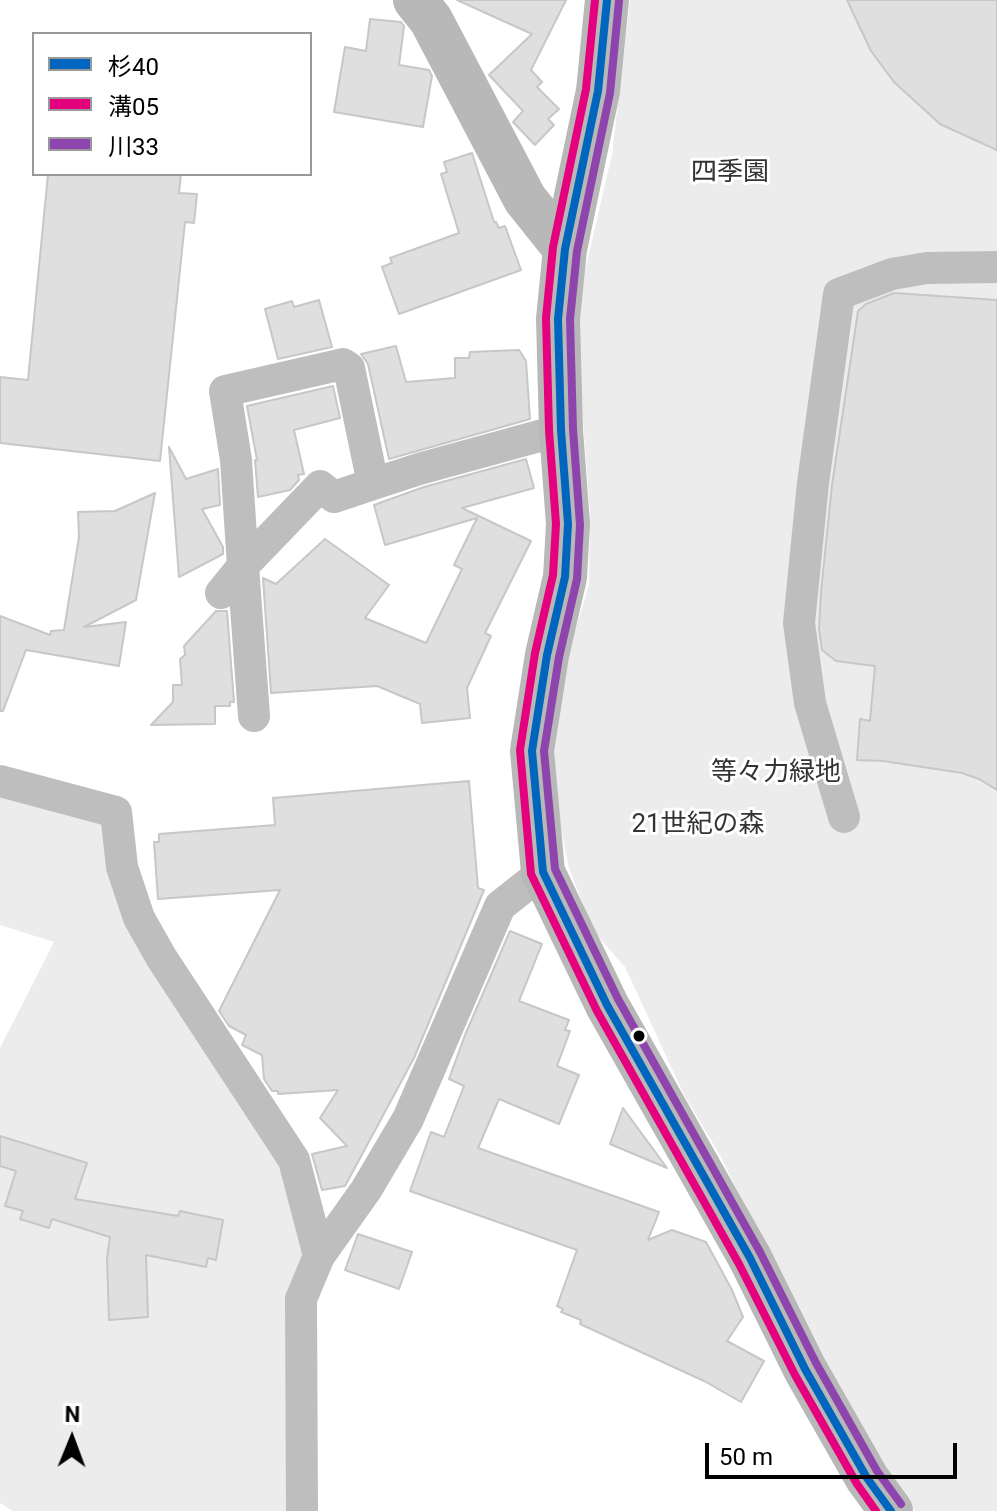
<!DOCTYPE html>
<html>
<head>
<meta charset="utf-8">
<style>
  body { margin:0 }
  #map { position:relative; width:997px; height:1511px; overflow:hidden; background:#fff; font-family:Roboto,"Noto Sans JP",sans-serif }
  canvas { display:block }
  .legend { position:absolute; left:32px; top:32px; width:280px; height:144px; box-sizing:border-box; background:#fff; border:2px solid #999; margin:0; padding:10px 14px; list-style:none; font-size:24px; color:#000 }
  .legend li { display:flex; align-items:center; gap:16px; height:40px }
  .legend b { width:40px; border:2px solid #999 }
  .north { position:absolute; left:32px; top:1399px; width:80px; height:80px; -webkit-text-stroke:6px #fff; paint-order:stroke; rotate:1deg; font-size:22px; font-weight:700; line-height:32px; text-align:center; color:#000 }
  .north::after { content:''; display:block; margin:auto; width:28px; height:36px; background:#000; clip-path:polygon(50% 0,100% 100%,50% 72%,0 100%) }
  .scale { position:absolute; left:705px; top:1443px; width:252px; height:36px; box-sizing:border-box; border:4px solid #000; border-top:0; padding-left:10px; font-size:24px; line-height:28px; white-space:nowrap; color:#000; -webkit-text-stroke:6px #fff; paint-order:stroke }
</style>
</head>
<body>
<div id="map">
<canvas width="997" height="1511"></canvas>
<ul class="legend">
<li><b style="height:10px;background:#0065bd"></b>杉40</li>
<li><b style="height:10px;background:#e5007d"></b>溝05</li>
<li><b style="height:10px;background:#8e44ad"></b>川33</li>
</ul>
<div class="north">N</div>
<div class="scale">50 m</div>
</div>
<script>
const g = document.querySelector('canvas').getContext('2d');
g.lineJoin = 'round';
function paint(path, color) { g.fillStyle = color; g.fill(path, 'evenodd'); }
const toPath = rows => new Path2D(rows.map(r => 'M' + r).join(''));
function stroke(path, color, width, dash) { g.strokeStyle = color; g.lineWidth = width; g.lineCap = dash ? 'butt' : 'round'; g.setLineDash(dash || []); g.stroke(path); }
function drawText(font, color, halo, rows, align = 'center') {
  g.font = font + ' Roboto,"Noto Sans JP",sans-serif'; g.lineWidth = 6; g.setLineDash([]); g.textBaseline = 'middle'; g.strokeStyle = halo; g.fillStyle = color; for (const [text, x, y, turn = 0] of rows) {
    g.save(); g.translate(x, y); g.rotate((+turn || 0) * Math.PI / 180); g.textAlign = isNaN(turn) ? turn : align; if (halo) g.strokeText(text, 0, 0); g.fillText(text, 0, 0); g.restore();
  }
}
const green = toPath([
  [630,0,997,0,997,1511,915,1511,875,1456,768,1254,721,1157,684,1095,625,967,594,932,569,868,561,829,554,755,560,711,561,680,589,584,590,512,577,343,585,271,612,154],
  [0,793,108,822,114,879,284,1165,307,1258,289,1286,291,1511,13,1511,0,1503,0,1048,54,942,0,925]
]);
const building = toPath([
  [457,0,566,0,531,70,542,82,537,87,559,109,548,119,554,125,535,145,513,122,523,111,489,75,532,34,457,0],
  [847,0,997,0,997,150,940,124,894,82,871,51,847,0],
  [370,19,401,22,404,26,399,65,429,70,432,76,423,127,334,112,345,47,366,51,370,19],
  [472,153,494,222,496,222,499,228,505,226,521,270,399,314,382,267,392,263,390,258,459,233,441,174,447,172,444,162,472,153],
  [48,174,181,174,179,193,197,194,194,223,185,222,160,461,0,443,0,377,28,380,48,174],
  [894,293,997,300,997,790,979,779,962,773,883,761,857,760,860,719,870,721,875,666,836,661,822,650,819,629,821,592,832,485,858,311,866,304,894,293],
  [319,300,332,347,278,359,265,309,292,301,294,307,319,300],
  [396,346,406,382,455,378,455,358,469,358,470,352,519,350,526,361,530,419,389,459,368,364,361,354,396,346],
  [333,386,340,418,294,430,304,474,298,475,299,480,290,490,258,497,255,460,257,460,247,406,333,386],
  [169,447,186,479,218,469,220,505,202,509,223,547,223,554,179,577,169,447],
  [526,459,534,488,462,508,531,541,485,633,491,636,467,688,470,718,422,723,420,704,377,686,271,693,263,578,276,584,325,539,389,585,365,618,426,643,462,569,454,565,477,518,385,545,374,505,424,487,526,459],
  [155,493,136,600,84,627,126,622,119,666,26,650,3,711,0,711,0,616,50,635,51,631,64,630,79,537,78,512,115,511,155,493],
  [216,611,227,611,234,702,230,702,230,706,215,706,215,724,151,725,173,702,173,685,182,685,180,659,185,655,184,646,216,611],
  [469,781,478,888,484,890,414,1058,345,1186,322,1190,312,1154,347,1146,320,1118,338,1090,278,1094,278,1091,272,1091,264,1079,262,1055,242,1045,246,1035,229,1026,219,1011,280,890,158,899,154,842,159,842,159,834,275,825,273,798,469,781],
  [510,931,542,944,519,1001,569,1020,565,1030,570,1031,557,1066,579,1075,559,1124,499,1099,478,1148,659,1212,648,1240,672,1230,706,1242,732,1290,743,1317,727,1341,764,1361,741,1402,704,1381,580,1324,581,1320,561,1312,563,1309,557,1306,577,1250,410,1191,431,1132,444,1137,464,1086,449,1079,465,1035,510,931],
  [623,1108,667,1168,610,1144,623,1108],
  [0,1136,87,1163,75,1199,178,1216,180,1211,223,1220,216,1260,208,1258,206,1267,146,1255,148,1317,109,1320,107,1258,110,1237,52,1219,49,1228,20,1219,23,1211,5,1206,16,1171,0,1166,0,1136],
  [358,1234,412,1252,399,1289,345,1270,358,1234]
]);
const street = toPath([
  [373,484,349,368,343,364,225,391,236,460,243,566,320,486,334,497,373,484,419,469,561,430],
  [221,593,243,566,254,716],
  [0,781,116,812,122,867,139,918,161,957,294,1160,319,1256],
  [844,817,810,703,799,623,813,483,839,294,892,274,927,268,997,267],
  [302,1511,301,1299,319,1256,366,1190,408,1119,500,906,543,872]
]);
const secondary = toPath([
  [415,0,431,20,525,199,565,249],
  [607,0,598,91,565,249,558,319,561,430,568,524,565,577,547,655,532,751,543,872,607,1005,750,1258,805,1369,867,1478,891,1511]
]);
const bus1 = toPath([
  [607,0,598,91,565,249,558,319,561,430,568,524,565,577,547,655,532,751,543,872,607,1005,750,1258,805,1369,867,1478,891,1511]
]);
const bus2 = toPath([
  [595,0,586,89,553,247,546,318,549,430,556,524,553,575,535,653,520,750,531,874,597,1011,739,1264,795,1375,857,1484,876,1511]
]);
const bus3 = toPath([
  [619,1,610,93,577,251,570,319,573,429,580,525,577,579,559,657,544,751,555,869,618,999,760,1252,816,1363,877,1471,901,1504]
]);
const markers = [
  [639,1036,7,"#000"]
];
const parkNames = [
  ["四季園",730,173],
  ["等々力緑地",776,773],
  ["21世紀の森",698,825]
];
paint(green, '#ececec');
paint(building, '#dfdfdf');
stroke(building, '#c7c7c7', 2);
stroke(street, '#bebebe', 32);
stroke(secondary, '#b8b8b8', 44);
stroke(bus1, '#0065bd', 8);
stroke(bus2, '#e5007d', 8);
stroke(bus3, '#8e44ad', 8);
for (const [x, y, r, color] of markers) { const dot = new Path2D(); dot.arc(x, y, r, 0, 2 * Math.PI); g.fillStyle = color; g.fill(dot); stroke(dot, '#fff', 3); }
drawText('26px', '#333', '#fff', parkNames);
</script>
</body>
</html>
